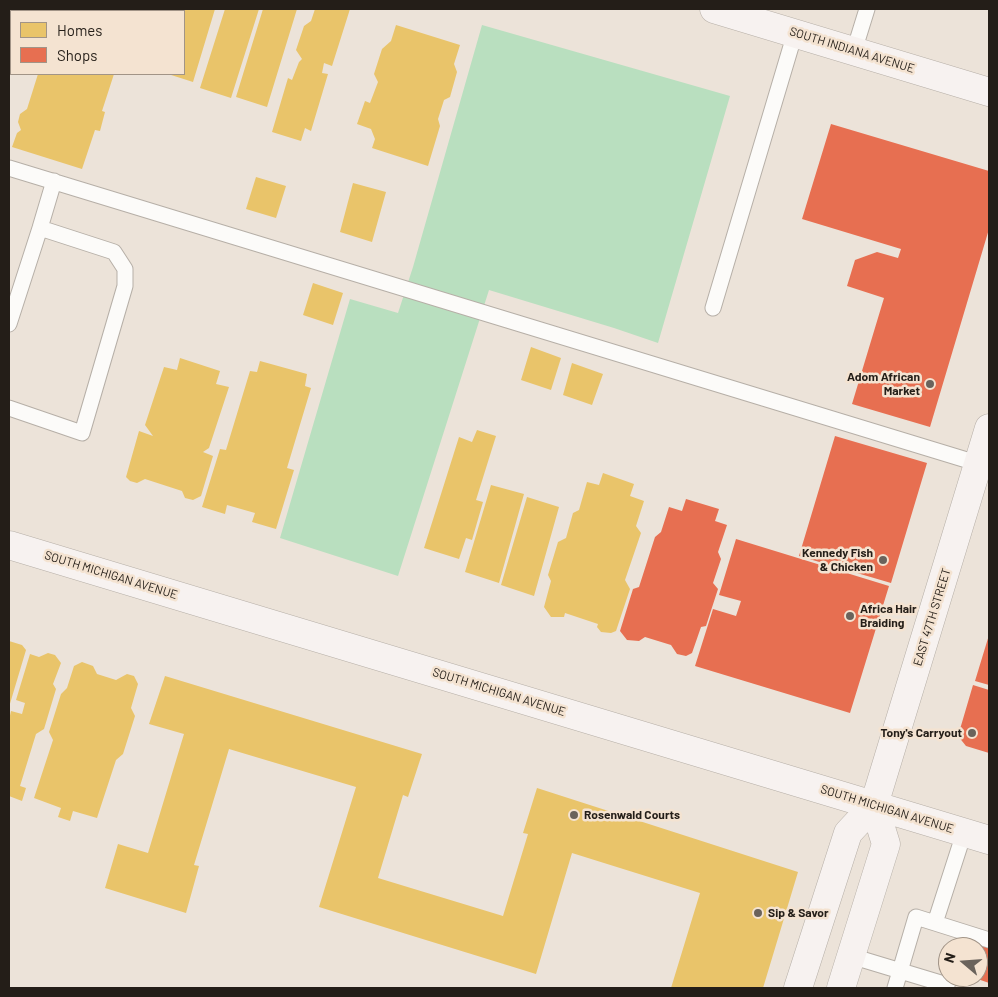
<!DOCTYPE html>
<html>
<head>
<meta charset="utf-8">
<style>
  body { margin:0 }
  #map { position:relative; width:998px; height:997px; overflow:hidden; background:#ece3d9; font-family:Barlow,sans-serif }
  canvas { display:block }
  .frame { position:absolute; inset:0; border:10px solid #241e18; pointer-events:none }
  .legend { position:absolute; left:10px; top:10px; width:175px; height:65px; box-sizing:border-box; background:#f4e3d1; border:1px solid #a19487; margin:0; padding:6px 9px; list-style:none; font-size:15px; color:#241e18 }
  .legend li { display:flex; align-items:center; gap:10px; height:25px }
  .legend b { width:25px; border:1px solid #a19487 }
  .north { position:absolute; left:938px; top:937px; width:50px; height:50px; box-sizing:border-box; background:#f4e3d1; border:1px solid #a19487; border-radius:50%; rotate:288deg; font-size:14px; font-weight:700; line-height:20px; text-align:center; color:#241e18 }
  .north::after { content:''; display:block; margin:auto; width:18px; height:22px; background:#6a635c; clip-path:polygon(50% 0,100% 100%,50% 72%,0 100%) }
</style>
</head>
<body>
<div id="map">
<canvas width="998" height="997"></canvas>
<div class="frame"></div>
<ul class="legend">
<li><b style="height:14px;background:#e9c46a"></b>Homes</li>
<li><b style="height:14px;background:#e76f51"></b>Shops</li>
</ul>
<div class="north">N</div>
</div>
<script>
const g = document.querySelector('canvas').getContext('2d');
g.lineJoin = 'round';
function paint(path, color) { g.fillStyle = color; g.fill(path, 'evenodd'); }
const toPath = rows => new Path2D(rows.map(r => 'M' + r).join(''));
function stroke(path, color, width, dash) { g.strokeStyle = color; g.lineWidth = width; g.lineCap = dash ? 'butt' : 'round'; g.setLineDash(dash || []); g.stroke(path); }
function drawText(font, color, halo, rows, align = 'center') {
  g.font = font + ' Barlow,sans-serif'; g.lineWidth = 5; g.setLineDash([]); g.textBaseline = 'middle'; g.strokeStyle = halo; g.fillStyle = color; for (const [text, x, y, turn = 0] of rows) {
    g.save(); g.translate(x, y); g.rotate((+turn || 0) * Math.PI / 180); g.textAlign = isNaN(turn) ? turn : align; if (halo) g.strokeText(text, 0, 0); g.fillText(text, 0, 0); g.restore();
  }
}
const green = toPath([
  [482,25,730,96,658,343,614,328,489,290,398,576,280,538,350,299,398,313,413,267]
]);
const homes = toPath([
  [52,9,130,9,130,11,52,11],
  [181,9,215,9,193,82,168,74,184,74,184,11,181,11],
  [225,9,259,9,231,98,200,88],
  [263,9,297,9,267,107,236,97],
  [315,9,350,9,332,66,324,63,322,73,328,74,311,131,305,128,301,141,272,132,288,78,292,80,299,62,302,59,296,50,304,26,311,21],
  [396,25,460,45,454,64,457,72,450,97,444,100,438,119,440,126,428,166,372,148,375,139,371,129,357,124,365,101,370,103,378,82,374,74,382,49,391,41],
  [38,74,114,74,102,111,105,112,100,131,95,130,82,169,12,147,17,133,21,130,18,122,20,114,27,109],
  [256,177,286,186,276,218,246,209],
  [353,183,386,192,372,242,340,232],
  [313,283,343,293,333,325,303,315],
  [531,347,561,358,551,390,521,380],
  [180,358,220,371,216,384,229,387,209,448,203,452,213,456,201,496,193,500,185,498,182,491,145,479,137,483,130,481,126,477,139,431,153,436,145,425,164,367,177,370],
  [260,361,307,374,305,386,311,388,287,468,294,470,276,529,252,522,255,513,227,505,225,514,202,507,220,449,226,450,250,371,257,372],
  [572,363,603,374,592,405,563,395],
  [477,430,496,436,476,500,483,502,472,540,466,538,459,559,424,548,459,437,472,442],
  [603,473,634,484,630,496,644,501,636,526,641,533,625,580,630,589,616,631,611,633,601,632,597,627,598,624,565,613,564,617,551,617,544,607,551,581,548,575,558,542,566,538,573,513,579,510,587,482,599,485],
  [491,485,524,494,499,583,465,572],
  [527,497,559,507,534,596,501,585],
  [9,641,22,645,26,650,9,707],
  [48,653,55,655,61,663,53,684,56,689,44,729,36,734,20,786,26,788,22,801,9,796,9,720,11,711,22,714,25,703,16,700,30,654,39,657],
  [82,662,93,666,97,674,116,680,127,674,134,676,138,684,131,708,135,716,123,754,116,760,97,818,73,811,70,821,58,817,61,808,34,798,53,740,49,732,61,694,67,688,74,666],
  [165,676,422,754,408,797,403,795,378,878,503,916,528,834,523,833,537,788,798,872,763,988,671,988,700,893,572,853,536,974,319,907,356,787,229,749,194,865,199,866,186,913,105,888,118,844,148,853,184,734,149,724]
]);
const shops = toPath([
  [831,124,989,171,989,229,930,427,852,404,884,298,847,286,855,260,877,252,898,258,901,249,802,219],
  [835,436,927,463,891,583,799,556],
  [686,499,719,509,715,521,727,525,718,552,721,559,713,583,718,589,706,626,701,627,692,653,686,656,677,654,671,645,645,637,639,641,627,640,620,631,633,589,639,587,655,537,661,532,669,507,682,511],
  [736,539,889,586,850,713,695,666,713,609,736,616,741,601,719,595],
  [989,635,989,685,975,681],
  [973,685,989,690,989,753,966,746,958,736],
  [982,940,989,943,989,983,972,977,978,977,978,953]
]);
const lane = toPath([
  [854,51,867,9],
  [9,168,983,465],
  [713,308,795,33],
  [9,324,40,228,54,181],
  [9,408,82,433,125,286,125,269,114,252,40,228],
  [935,923,964,833],
  [851,956,947,985,950,977],
  [895,988,916,917,989,940]
]);
const secondary = toPath([
  [714,9,989,92],
  [9,545,989,840],
  [798,988,848,833,874,805,989,428],
  [841,988,886,844,874,805]
]);
const markers = [
  [930,384,5,"#6a635c"],
  [883,560,5,"#6a635c"],
  [850,616,5,"#6a635c"],
  [972,733,5,"#6a635c"],
  [574,815,5,"#6a635c"],
  [758,913,5,"#6a635c"]
];
const streetNames = [
  ["SOUTH INDIANA AVENUE",852,50,17],
  ["SOUTH MICHIGAN AVENUE",111,575,17],
  ["EAST 47TH STREET",932,617,-73],
  ["SOUTH MICHIGAN AVENUE",499,692,17],
  ["SOUTH MICHIGAN AVENUE",887,809,17]
];
const poiNames = [
  ["Adom African",920,377],
  ["Market",920,391],
  ["Kennedy Fish",873,553],
  ["& Chicken",873,567],
  ["Africa Hair",860,609,"left"],
  ["Braiding",860,623,"left"],
  ["Tony's Carryout",962,733],
  ["Rosenwald Courts",584,815,"left"],
  ["Sip & Savor",768,913,"left"]
];
paint(green, '#b9dfbf');
paint(homes, '#e9c46a');
paint(shops, '#e76f51');
stroke(lane, '#b6afa7', 17);
stroke(secondary, '#b6afa7', 29);
stroke(lane, '#fcfbf9', 15);
stroke(secondary, '#f7f2f0', 28);
for (const [x, y, r, color] of markers) { const dot = new Path2D(); dot.arc(x, y, r, 0, 2 * Math.PI); g.fillStyle = color; g.fill(dot); stroke(dot, '#f4e3d1', 2); }
drawText('12px', '#241e18', '#f4e3d1', streetNames);
drawText('bold 12px', '#241e18', '#f4e3d1', poiNames, 'right');
</script>
</body>
</html>
